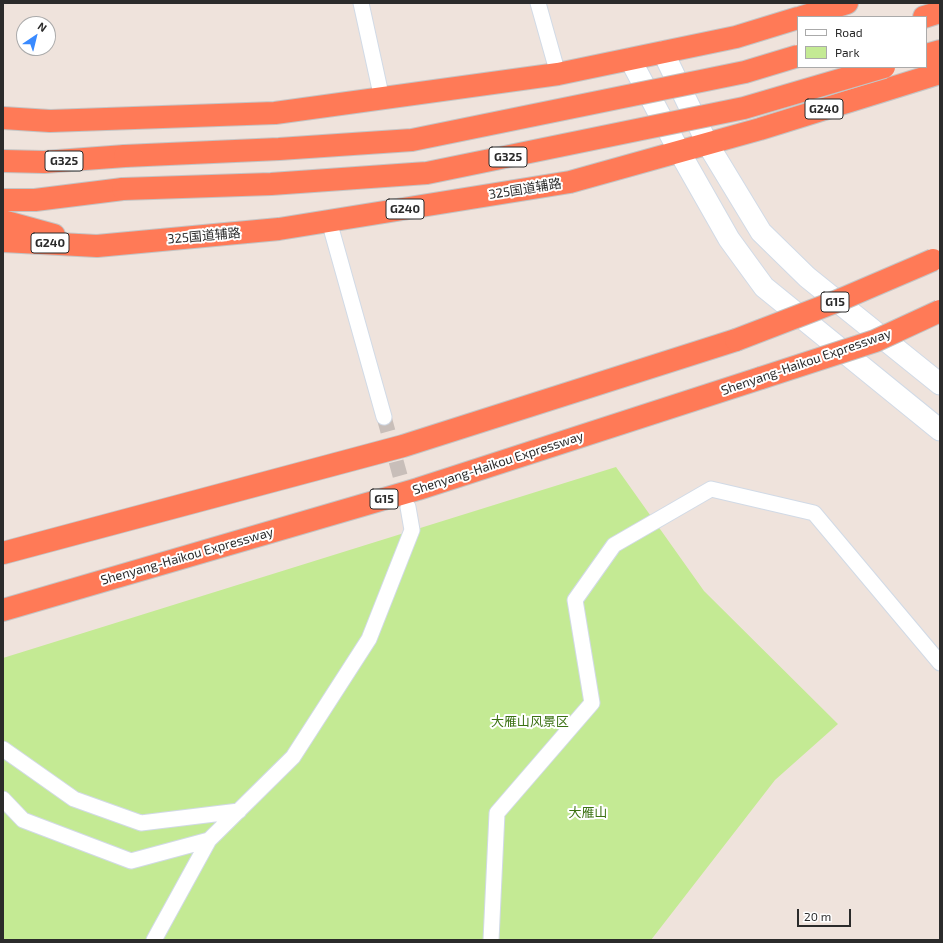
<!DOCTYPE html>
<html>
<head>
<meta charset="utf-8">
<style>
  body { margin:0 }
  #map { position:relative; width:943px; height:943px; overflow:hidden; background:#efe3dc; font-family:"Exo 2",sans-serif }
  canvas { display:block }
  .frame { position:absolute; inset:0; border:4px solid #2b2b2b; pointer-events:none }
  .legend { position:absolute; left:797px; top:16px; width:130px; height:52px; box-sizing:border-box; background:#fff; border:1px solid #aaa; margin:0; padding:5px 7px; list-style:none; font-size:12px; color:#2b2b2b }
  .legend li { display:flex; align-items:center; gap:8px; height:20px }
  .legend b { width:20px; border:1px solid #aaa }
  .north { position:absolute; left:16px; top:16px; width:40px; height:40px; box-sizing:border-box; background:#fff; border:1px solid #aaa; border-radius:50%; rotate:35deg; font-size:11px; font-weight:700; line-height:16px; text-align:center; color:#2b2b2b }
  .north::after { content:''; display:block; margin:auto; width:14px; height:18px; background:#398aff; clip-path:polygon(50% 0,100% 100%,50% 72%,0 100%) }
  .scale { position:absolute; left:797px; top:909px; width:54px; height:18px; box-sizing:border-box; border:2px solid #2b2b2b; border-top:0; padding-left:5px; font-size:12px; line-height:14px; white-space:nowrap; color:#2b2b2b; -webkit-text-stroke:3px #fff; paint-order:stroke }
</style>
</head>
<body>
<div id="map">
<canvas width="943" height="943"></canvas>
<div class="frame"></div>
<ul class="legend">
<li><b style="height:5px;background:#fff"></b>Road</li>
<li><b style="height:11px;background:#c4ea94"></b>Park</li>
</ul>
<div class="north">N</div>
<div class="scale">20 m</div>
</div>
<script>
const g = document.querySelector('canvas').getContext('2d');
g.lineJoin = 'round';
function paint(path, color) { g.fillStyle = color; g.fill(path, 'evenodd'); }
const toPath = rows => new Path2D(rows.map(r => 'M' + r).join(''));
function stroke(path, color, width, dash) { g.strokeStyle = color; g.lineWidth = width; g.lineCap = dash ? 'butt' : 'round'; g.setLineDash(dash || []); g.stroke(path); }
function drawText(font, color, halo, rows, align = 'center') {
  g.font = font + ' "Exo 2","Noto Sans SC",sans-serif'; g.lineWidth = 4; g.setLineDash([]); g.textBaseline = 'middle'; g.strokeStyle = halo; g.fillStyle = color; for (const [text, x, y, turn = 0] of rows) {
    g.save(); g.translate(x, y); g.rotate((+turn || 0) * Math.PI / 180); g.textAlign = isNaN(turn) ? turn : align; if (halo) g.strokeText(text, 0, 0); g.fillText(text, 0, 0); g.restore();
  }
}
const green = toPath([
  [616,467,704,591,838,724,775,780,651,940,3,940,3,658]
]);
const streetTunnel = toPath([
  [384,417,407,501]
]);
const street = toPath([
  [361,3,382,99],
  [538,3,558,74],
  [329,221,384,417],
  [3,749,74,799,141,823,239,811],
  [3,799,23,820,131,861,209,840,293,757,369,639,412,530,408,507],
  [154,940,209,840],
  [491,940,497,813,592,703,575,600,614,545,711,489,814,513,940,663]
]);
const secondary = toPath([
  [663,52,707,143,761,232,807,277,940,384],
  [630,59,679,151,729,239,764,287,940,430]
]);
const highway = toPath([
  [802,17,847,3],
  [924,17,940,12],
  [926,55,940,51],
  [3,118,50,121,275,113,558,74,736,37,798,18],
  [3,161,44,162,125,156],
  [3,200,35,200,123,189],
  [3,221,54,235],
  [3,241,97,246,279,229,570,182,760,129,940,73],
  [3,553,403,446,736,340],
  [3,610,418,489,761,378]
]);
const highwayBridge = toPath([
  [125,156,279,149,412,140,745,72,798,56],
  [123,189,271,184,427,173,744,108,884,67],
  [736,340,835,302,933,260],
  [761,378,875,341,940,311]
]);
const shields = [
  [824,109,38],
  [508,157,38],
  [64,161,38],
  [405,209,38],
  [50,243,38],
  [835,302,28],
  [384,499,28]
];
const shieldNames = [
  ["G240",824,109],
  ["G325",508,157],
  ["G325",64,161],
  ["G240",405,209],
  ["G240",50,243],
  ["G15",835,302],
  ["G15",384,499]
];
const streetNames = [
  ["325国道辅路",525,189,-9],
  ["325国道辅路",204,236,-5],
  ["Shenyang-Haikou Expressway",806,362,-19],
  ["Shenyang-Haikou Expressway",498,463,-18],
  ["Shenyang-Haikou Expressway",187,556,-16]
];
const parkNames = [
  ["大雁山风景区",530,722],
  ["大雁山",588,813]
];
paint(green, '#c4ea94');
stroke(streetTunnel, '#c8beb9', 15, [15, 8]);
stroke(street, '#d1dae6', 17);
stroke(secondary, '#d1dae6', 23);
stroke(highway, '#c4c4c4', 24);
stroke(street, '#fff', 15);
stroke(secondary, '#fff', 21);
stroke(highway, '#ff7a57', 22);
stroke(highwayBridge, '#c4c4c4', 24, []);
stroke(highwayBridge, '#ff7a57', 22);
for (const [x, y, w] of shields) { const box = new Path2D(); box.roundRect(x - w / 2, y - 10, w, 20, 3); g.fillStyle = '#fff'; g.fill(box); stroke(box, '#2b2b2b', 1); }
drawText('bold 12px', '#2b2b2b', null, shieldNames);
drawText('13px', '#2b2b2b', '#fff', streetNames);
drawText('13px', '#3b7113', '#fff', parkNames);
</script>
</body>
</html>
